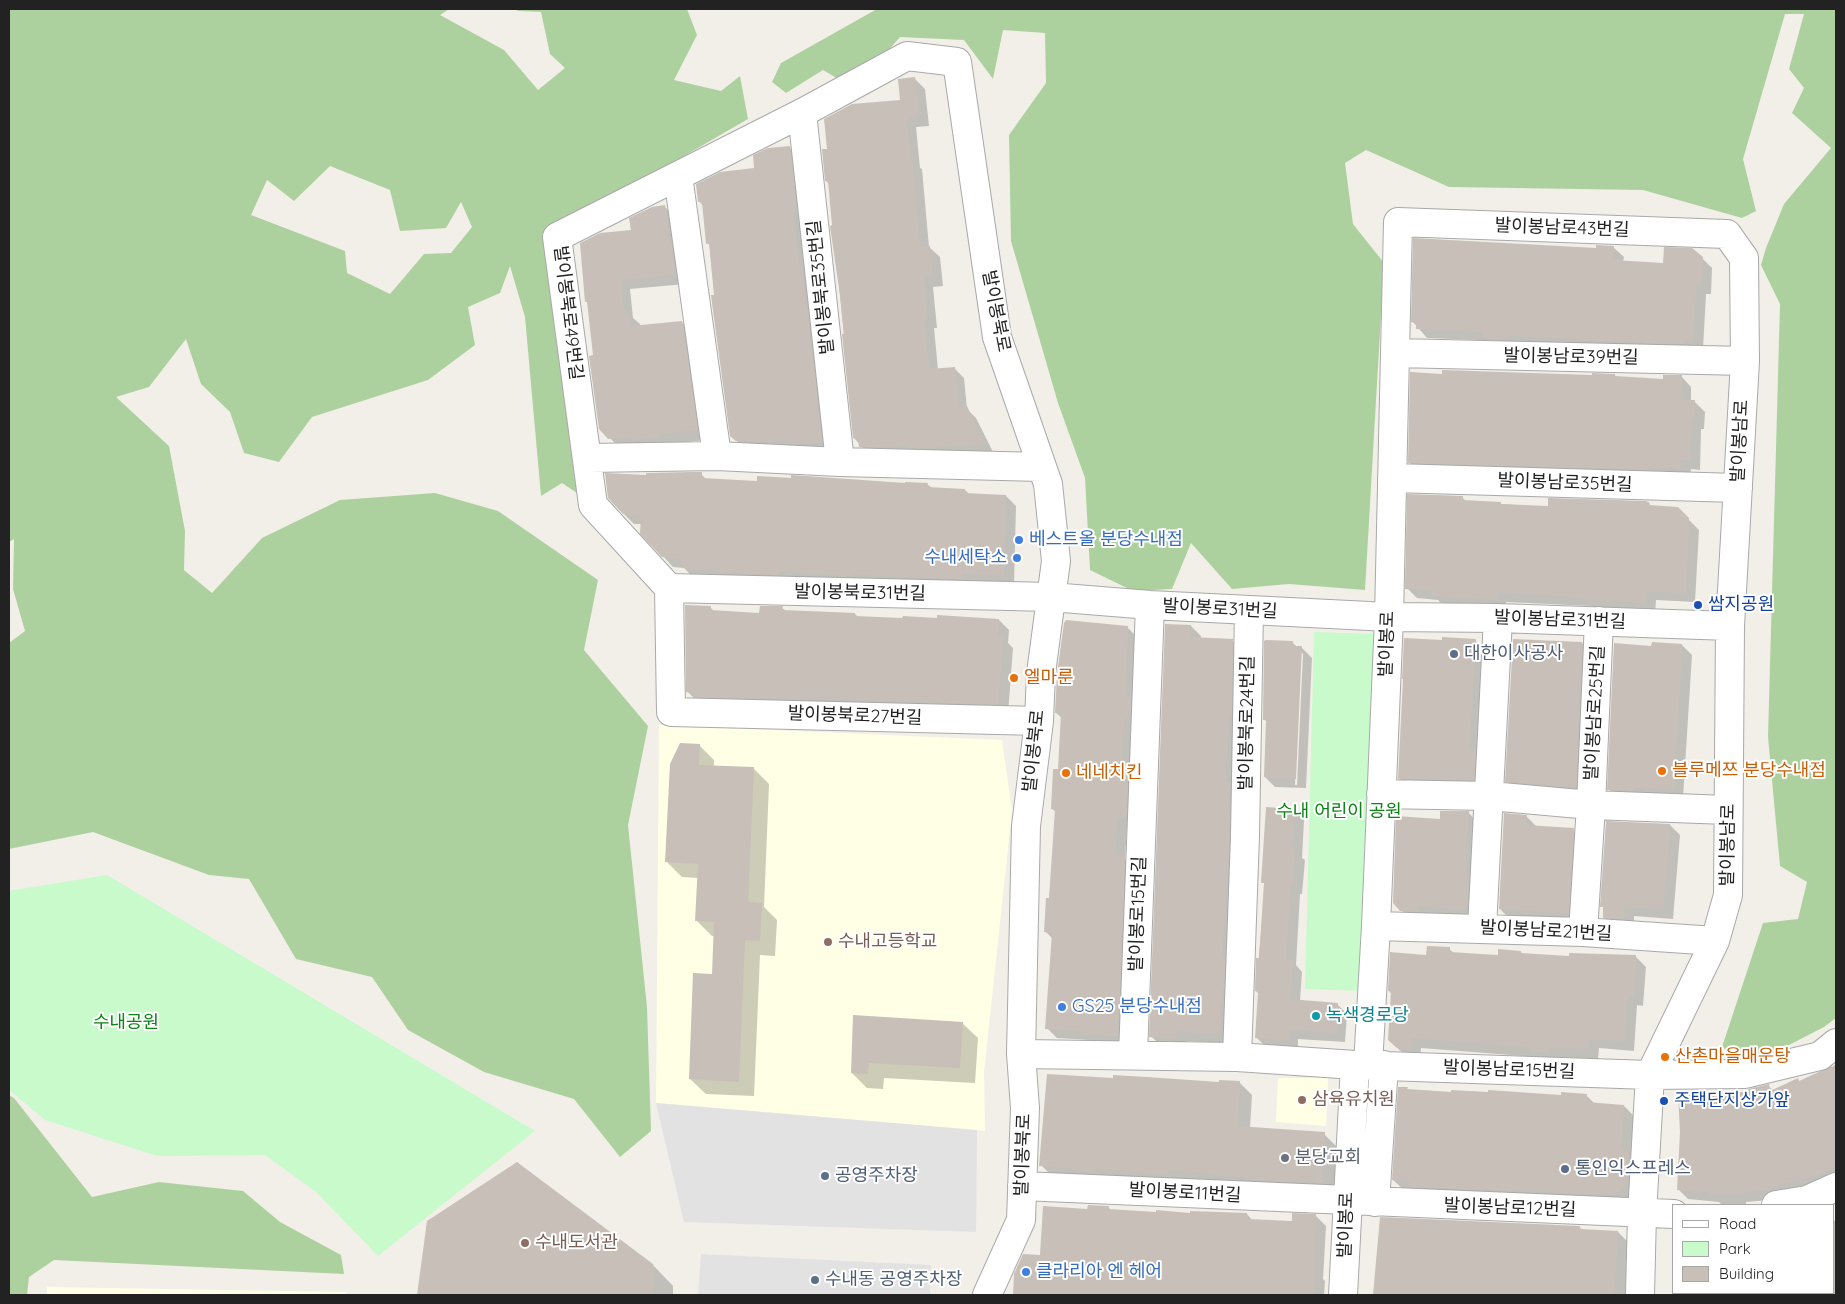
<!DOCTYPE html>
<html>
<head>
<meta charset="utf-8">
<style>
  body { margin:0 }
  #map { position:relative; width:1845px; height:1304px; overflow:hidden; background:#f2efe9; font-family:Quicksand,sans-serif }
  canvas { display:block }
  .frame { position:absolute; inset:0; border:10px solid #222; pointer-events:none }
  .legend { position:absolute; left:1672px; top:1204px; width:162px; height:90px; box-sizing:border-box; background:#fff; border:1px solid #a7a7a7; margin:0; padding:6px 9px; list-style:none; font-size:15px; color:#222 }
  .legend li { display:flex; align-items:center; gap:10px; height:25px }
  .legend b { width:25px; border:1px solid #a7a7a7 }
</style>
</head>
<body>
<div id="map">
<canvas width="1845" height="1304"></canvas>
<div class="frame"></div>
<ul class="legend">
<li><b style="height:6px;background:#fff"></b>Road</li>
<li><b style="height:14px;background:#c8facc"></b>Park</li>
<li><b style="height:14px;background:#c7bfb8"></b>Building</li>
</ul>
</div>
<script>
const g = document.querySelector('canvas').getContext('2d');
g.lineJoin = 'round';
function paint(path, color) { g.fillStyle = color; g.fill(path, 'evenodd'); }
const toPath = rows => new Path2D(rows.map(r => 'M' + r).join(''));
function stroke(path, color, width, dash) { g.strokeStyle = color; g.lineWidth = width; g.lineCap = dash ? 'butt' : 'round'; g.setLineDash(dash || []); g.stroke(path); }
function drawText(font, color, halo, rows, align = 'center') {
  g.font = font + ' Quicksand,"Noto Sans KR",sans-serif'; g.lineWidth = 4; g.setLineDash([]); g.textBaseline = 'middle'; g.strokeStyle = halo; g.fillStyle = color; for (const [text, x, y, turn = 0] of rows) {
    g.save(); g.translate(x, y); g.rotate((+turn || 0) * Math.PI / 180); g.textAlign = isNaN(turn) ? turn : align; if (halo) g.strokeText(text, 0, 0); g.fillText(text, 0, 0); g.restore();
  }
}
const education = toPath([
  [659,725,1002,740,1012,811,984,1072,985,1131,656,1103],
  [1278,1078,1328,1078,1326,1126,1276,1122],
  [47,1287,346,1292,347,1292,346,1295,47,1295]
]);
const forest = toPath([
  [9,9,449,9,440,15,504,50,538,90,565,68,550,54,541,12,519,11,513,9,687,9,697,35,674,80,721,91,740,76,748,119,601,204,556,247,583,497,562,483,541,496,525,317,510,266,500,293,468,307,475,345,428,380,312,417,279,462,244,453,230,412,201,384,186,339,149,387,116,397,169,446,185,531,184,570,212,593,262,538,340,500,435,493,498,511,598,580,584,650,648,726,628,825,647,1007,651,1131,620,1157,574,1099,484,1072,408,1030,372,977,296,959,249,879,209,875,93,832,9,849,9,643,25,631,13,589,14,539,9,542],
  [330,166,390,190,400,231,446,228,461,202,472,227,451,253,424,254,390,294,347,273,345,251,251,215,267,180,294,201],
  [877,9,1836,9,1836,1018,1824,1027,1750,1065,1722,1047,1763,923,1798,919,1807,882,1780,866,1768,737,1780,304,1761,265,1766,248,1784,204,1831,148,1792,113,1804,88,1789,69,1804,14,1785,14,1743,159,1756,211,1742,218,1643,190,1449,187,1366,150,1345,163,1353,224,1384,263,1365,590,1289,584,1232,589,1191,543,1172,589,1133,591,1090,570,1085,478,1058,403,1011,241,1009,135,1046,83,1045,33,1003,30,993,79,964,40,900,37,855,89,823,70,786,93,772,82,781,63],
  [9,1095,14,1098,92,1197,159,1182,243,1191,280,1222,341,1255,344,1274,54,1260,29,1277,27,1295,9,1295]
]);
const park = toPath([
  [1314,632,1374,634,1364,991,1305,989],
  [107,875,535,1131,378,1256,316,1192,265,1155,157,1156,45,1120,9,1090,9,891]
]);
const parking = toPath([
  [656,1103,977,1130,976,1232,684,1222],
  [701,1254,931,1265,930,1295,698,1295]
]);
const shadow = toPath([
  [915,79,925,89,929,126,916,127,920,168,922,169,929,247,940,257,943,286,933,287,937,328,934,328,938,370,954,368,964,378,967,409,976,418,994,454,870,456,854,438,829,184,826,181,828,150,901,102],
  [789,147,800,157,832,452,747,451,731,435,711,246,707,243,703,206,699,201,756,170],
  [665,207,675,217,685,284,630,289,633,318,640,324,640,327,682,322,692,333,707,440,620,448,600,428,594,356,632,231],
  [1613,247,1624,257,1623,262,1664,264,1702,258,1712,268,1711,294,1706,294,1703,349,1427,338,1413,322,1597,249],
  [1443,375,1615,375,1617,378,1664,380,1681,376,1691,387,1691,401,1695,402,1705,412,1704,429,1701,429,1700,470,1691,469,1690,478,1420,472,1409,462],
  [701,474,707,480,758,482,927,484,932,488,965,490,969,494,1006,496,1016,506,1014,585,693,577,684,568,673,567,663,556,642,524,634,524,624,514,647,476],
  [1462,497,1467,502,1549,507,1649,504,1652,506,1677,508,1699,530,1695,602,1656,600,1655,613,1594,608,1591,606,1506,602,1506,609,1444,606,1438,600,1417,598,1407,588],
  [710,607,715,612,760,615,782,608,786,611,855,614,858,617,904,620,999,620,1009,630,1008,643,1013,648,1008,714,698,702,688,692],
  [1191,626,1201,636,1201,639,1232,640,1242,650,1229,1043,1186,1041,1185,1048,1161,1046,1151,1036],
  [1127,627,1137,637,1136,827,1127,827,1125,859,1134,868,1128,1046,1092,1043,1090,1040,1057,1038,1047,1028,1053,939,1045,931,1050,900,1056,812,1052,809,1059,771,1062,718,1056,713],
  [1475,640,1485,650,1484,790,1409,788,1399,778,1443,642],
  [1292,642,1297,647,1302,648,1312,658,1306,788,1275,787,1265,777,1268,723,1264,719],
  [1301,652,1303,654,1297,785,1295,785],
  [1582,643,1592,653,1586,798,1517,791,1506,781],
  [1682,645,1692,655,1683,798,1619,800,1609,789,1653,647],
  [699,745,714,760,714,767,753,768,769,784,764,907,777,920,775,956,760,955,754,1096,706,1094,690,1079,713,975,715,936,712,936,697,921,698,878,682,877,667,862],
  [1294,810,1304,820,1302,858,1305,860,1302,894,1300,894,1296,965,1302,972,1300,1001,1337,1004,1347,1014,1345,1042,1298,1039,1298,1050,1266,1047,1256,1037,1259,994,1256,991,1265,885,1263,882],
  [1468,812,1478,823,1477,917,1412,921,1394,902],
  [1526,816,1536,826,1573,830,1583,840,1578,923,1510,919,1500,909],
  [1670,825,1680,835,1673,919,1634,916,1634,929,1614,927,1604,917,1604,909,1602,906],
  [1449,949,1454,953,1499,956,1521,952,1523,955,1570,958,1636,957,1646,967,1643,1006,1637,1005,1634,1051,1599,1048,1598,1059,1559,1057,1559,1062,1541,1061,1536,1057,1421,1048,1420,1059,1408,1058,1389,1040,1392,994,1389,991,1427,956],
  [855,1017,962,1023,978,1038,975,1083,884,1078,883,1089,867,1088,852,1073],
  [1836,1064,1836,1180,1783,1199,1746,1202,1746,1205,1721,1204,1719,1202,1688,1199,1678,1189,1750,1093,1768,1086,1774,1091,1798,1080,1800,1082,1811,1076,1830,1069],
  [1239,1082,1252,1095,1250,1128,1324,1134,1337,1147,1334,1196,1054,1178,1041,1165,1220,1083],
  [1407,1088,1409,1091,1562,1097,1586,1095,1595,1104,1624,1106,1634,1116,1631,1155,1638,1161,1636,1194,1625,1205,1404,1190,1393,1180],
  [1108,1207,1111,1210,1191,1214,1247,1214,1252,1220,1293,1223,1294,1215,1316,1216,1326,1226,1323,1279,1325,1281,1324,1295,1018,1295,1014,1291,1041,1256,1088,1211],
  [1381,1218,1579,1227,1583,1230,1618,1232,1628,1242,1625,1295,1374,1295],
  [1834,1220,1836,1222,1836,1295,1680,1295,1680,1293,1834,1293],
  [429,1222,653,1265,673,1286,673,1295,419,1295]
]);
const building = toPath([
  [915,77,919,116,906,117,911,158,912,158,920,247,930,246,933,276,924,277,927,318,924,319,929,369,955,367,959,407,967,406,985,444,924,448,907,448,907,445,885,447,859,447,858,438,853,438,842,334,844,334,840,295,830,226,832,225,828,181,825,181,822,149,827,149,824,119,852,104,900,100,898,79],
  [790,146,797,211,793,212,799,267,802,266,805,299,806,299,822,442,797,444,787,444,787,439,755,442,736,441,730,436,714,318,711,295,714,295,709,243,706,244,702,202,698,202,696,184,720,172,754,168,753,155,768,148],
  [665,205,670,245,672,245,676,274,621,280,624,313,630,313,631,326,682,321,698,430,659,434,659,437,633,440,633,436,608,439,599,429,589,356,593,355,587,302,585,302,580,243,600,233,631,230,629,218,652,207],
  [1413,238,1596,248,1596,245,1614,246,1613,260,1663,263,1664,247,1692,248,1703,257,1701,285,1696,284,1693,340,1684,339,1684,344,1645,343,1507,335,1507,340,1489,340,1489,338,1482,337,1482,332,1416,329,1416,323,1411,322],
  [1442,370,1592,375,1592,373,1615,374,1615,376,1663,379,1663,375,1682,375,1680,400,1695,400,1694,419,1692,419,1690,460,1681,460,1680,468,1648,467,1648,470,1408,463,1410,372,1442,374],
  [693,472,702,472,702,478,757,481,757,476,791,478,791,475,905,483,905,482,928,483,927,487,965,489,965,493,1006,495,1004,576,962,573,961,579,926,577,926,578,853,574,853,576,779,571,779,575,761,575,682,568,682,559,662,557,640,534,641,515,623,514,608,498,605,473,646,475,646,473],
  [1407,494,1463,496,1463,500,1501,502,1501,504,1548,506,1548,498,1646,501,1650,503,1649,505,1678,507,1689,518,1686,593,1646,591,1646,603,1582,599,1582,597,1497,592,1496,600,1455,597,1432,596,1433,590,1405,589],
  [685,605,711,606,710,610,759,613,760,606,783,606,782,610,855,613,855,616,902,618,903,616,937,618,937,615,999,619,998,637,1003,637,998,704,694,697,694,693,686,692],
  [1066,620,1128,626,1125,695,1131,695,1130,718,1124,718,1121,779,1128,780,1126,818,1117,817,1115,856,1125,857,1118,1036,1081,1034,1081,1031,1045,1029,1052,933,1044,932,1046,898,1049,898,1055,809,1051,809,1053,769,1058,769,1061,713,1055,713,1057,674,1064,623],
  [1165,624,1191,625,1191,637,1233,639,1231,718,1229,718,1225,782,1230,782,1229,849,1222,957,1225,957,1224,989,1222,989,1219,1034,1176,1031,1176,1039,1149,1037],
  [1442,637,1476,639,1469,748,1471,750,1476,751,1474,780,1398,779,1403,679,1402,679,1404,638,1442,640],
  [1513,639,1582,642,1576,788,1505,782],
  [1266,640,1293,641,1293,646,1302,646,1296,779,1264,777,1266,720,1263,720,1264,641],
  [1652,642,1682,644,1674,789,1634,787,1634,791,1607,790,1614,643,1651,646],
  [680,743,700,744,699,765,754,767,748,902,762,903,760,941,745,940,739,1082,689,1079,693,973,712,974,714,922,695,921,698,864,665,862,670,764],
  [1266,807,1295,809,1292,849,1295,849,1293,885,1290,885,1286,960,1293,960,1290,999,1338,1003,1336,1033,1289,1029,1288,1040,1255,1038,1258,992,1255,991,1256,958,1259,958,1264,883,1261,883],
  [1440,811,1469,811,1465,873,1469,873,1467,907,1465,907,1465,910,1419,906,1419,912,1400,911,1393,903,1396,816,1440,819],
  [1504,813,1527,815,1526,825,1574,828,1569,913,1499,909],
  [1606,821,1670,824,1663,909,1625,907,1624,919,1603,918,1603,907,1600,907],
  [1427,946,1450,947,1450,952,1498,955,1498,949,1521,951,1521,953,1569,956,1569,953,1636,955,1634,996,1627,996,1624,1041,1589,1039,1588,1049,1550,1047,1549,1053,1529,1051,1530,1047,1411,1038,1411,1050,1397,1048,1388,1040,1391,991,1388,991,1390,952,1426,955],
  [853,1015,963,1022,960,1068,869,1063,868,1074,851,1073],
  [1832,1066,1836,1073,1836,1166,1815,1176,1773,1186,1773,1189,1737,1193,1737,1195,1710,1194,1710,1192,1677,1190,1680,1132,1678,1093,1749,1092,1748,1089,1769,1084,1770,1091,1798,1078,1799,1081],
  [1047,1074,1113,1078,1113,1075,1147,1077,1219,1082,1219,1080,1240,1081,1237,1126,1325,1132,1322,1183,1246,1180,1246,1177,1215,1175,1215,1173,1167,1170,1167,1174,1095,1169,1095,1172,1072,1170,1072,1168,1039,1166],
  [1398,1087,1408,1087,1407,1089,1451,1092,1451,1090,1488,1092,1488,1090,1561,1095,1561,1092,1587,1094,1586,1102,1624,1105,1621,1149,1629,1150,1626,1184,1614,1195,1410,1187,1410,1181,1392,1180],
  [517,1162,653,1264,653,1295,417,1295,427,1221],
  [1088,1205,1109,1206,1108,1209,1156,1212,1156,1210,1190,1213,1190,1211,1247,1213,1247,1219,1292,1221,1292,1213,1316,1214,1313,1269,1315,1270,1314,1295,1013,1295,1014,1274,1023,1254,1040,1255,1043,1206,1087,1209],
  [1380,1217,1580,1226,1580,1229,1618,1231,1614,1295,1373,1295]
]);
const minor = toPath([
  [802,113,840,462],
  [678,176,717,456],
  [1396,353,1745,361],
  [587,458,717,456,840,462,1042,467],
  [1392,478,1738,488],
  [669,588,1051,597,1150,605,1389,617,1498,618,1730,626],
  [1381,794,1490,796,1591,805,1728,810],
  [1376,926,1583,932,1715,941],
  [1482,928,1498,618],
  [1583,932,1591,805,1599,621],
  [1021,1054,1237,1057,1355,1065,1650,1075,1745,1074,1820,1056,1836,1043],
  [1133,1055,1150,605],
  [1237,1057,1245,836,1249,610],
  [1368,1065,1376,926,1389,617,1398,222,1727,234,1744,258,1745,361,1730,626,1728,895,1715,941,1650,1075,1642,1214,1640,1295],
  [1022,1186,1674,1214],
  [1375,1202,1384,1065],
  [1776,1205,1807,1200,1836,1187],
  [987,1295,1021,1220,1025,1108,1021,1054,1026,826,1039,721,1041,673,1056,561,1048,484,997,337,957,62,907,56,802,113,557,237,593,505,669,588,671,712,1039,721],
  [1343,1295,1355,1065]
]);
const markers = [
  [1019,540,5,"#3f7fe0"],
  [1017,558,5,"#3f7fe0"],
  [1698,605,5,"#1a4fb4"],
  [1454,654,5,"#5c6f8a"],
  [1014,678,5,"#e8710a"],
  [1662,771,5,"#e8710a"],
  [1066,773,5,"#e8710a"],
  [828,942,5,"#8d6e63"],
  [1062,1007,5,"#3f7fe0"],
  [1316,1016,5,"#0f9aa8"],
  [1665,1057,5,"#e8710a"],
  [1302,1100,5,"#8d6e63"],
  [1664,1101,5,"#1a4fb4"],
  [1285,1158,5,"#6b7280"],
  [1565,1169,5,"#5c6f8a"],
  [825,1176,5,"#5c6f8a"],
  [525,1243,5,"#8d6e63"],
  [1026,1272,5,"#3f7fe0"],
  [815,1280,5,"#5c6f8a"]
];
const streetNames = [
  ["발이봉남로43번길",1562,228,2],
  ["발이봉북로35번길",821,287,-96],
  ["발이봉북로",996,311,79],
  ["발이봉북로49번길",568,313,83],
  ["발이봉남로39번길",1571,357,1],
  ["발이봉남로",1740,441,-87],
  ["발이봉남로35번길",1565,483,2],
  ["발이봉북로31번길",860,593,1],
  ["발이봉로31번길",1220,609,3],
  ["발이봉남로31번길",1560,620,2],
  ["발이봉로",1387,644,-88],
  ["발이봉남로25번길",1595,713,-87],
  ["발이봉북로27번길",855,716,2],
  ["발이봉북로24번길",1247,723,-89],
  ["발이봉북로",1034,751,-84],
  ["발이봉남로",1728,845,-89],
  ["발이봉로15번길",1138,914,-88],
  ["발이봉남로21번길",1546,931,3],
  ["발이봉남로15번길",1509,1070,2],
  ["발이봉북로",1023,1155,-88],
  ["발이봉로11번길",1185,1193,3],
  ["발이봉남로12번길",1510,1208,2],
  ["발이봉로",1346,1225,-88]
];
const shopNames = [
  ["베스트올 분당수내점",1029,540],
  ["수내세탁소",1007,558,"right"],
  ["GS25 분당수내점",1072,1007],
  ["클라리아 엔 헤어",1036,1272]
];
const transitNames = [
  ["쌈지공원",1708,605],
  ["주택단지상가앞",1674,1101]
];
const serviceNames = [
  ["대한이사공사",1464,654],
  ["통인익스프레스",1575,1169],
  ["공영주차장",835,1176],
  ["수내동 공영주차장",825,1280]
];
const foodNames = [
  ["엘마룬",1024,678],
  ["블루메쯔 분당수내점",1672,771],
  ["네네치킨",1076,773],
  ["산촌마을매운탕",1675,1057]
];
const parkNames = [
  ["수내 어린이 공원",1339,812],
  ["수내공원",126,1023]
];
const educationNames = [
  ["수내고등학교",838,942],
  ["삼육유치원",1312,1100],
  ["수내도서관",535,1243]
];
const cultureNames = [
  ["녹색경로당",1326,1016]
];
const worshipNames = [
  ["분당교회",1295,1158]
];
paint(education, '#ffffe5');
paint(forest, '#add19e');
paint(park, '#c8facc');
paint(parking, '#e2e2e2');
paint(shadow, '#0003');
paint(building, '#c7bfb8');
stroke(minor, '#a9a9a9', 30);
stroke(minor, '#fff', 28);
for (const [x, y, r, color] of markers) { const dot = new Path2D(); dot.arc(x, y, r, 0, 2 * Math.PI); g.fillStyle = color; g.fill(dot); stroke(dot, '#fff', 2); }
drawText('18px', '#222', '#fff', streetNames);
drawText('18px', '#366cbe', '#fff', shopNames, 'left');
drawText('18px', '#164399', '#fff', transitNames, 'left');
drawText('18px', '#4e5e75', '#fff', serviceNames, 'left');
drawText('18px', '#c56008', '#fff', foodNames, 'left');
drawText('18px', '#0c8416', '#fff', parkNames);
drawText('18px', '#785e54', '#fff', educationNames, 'left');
drawText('18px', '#0d838f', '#fff', cultureNames, 'left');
drawText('18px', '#5b616d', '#fff', worshipNames, 'left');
</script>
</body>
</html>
